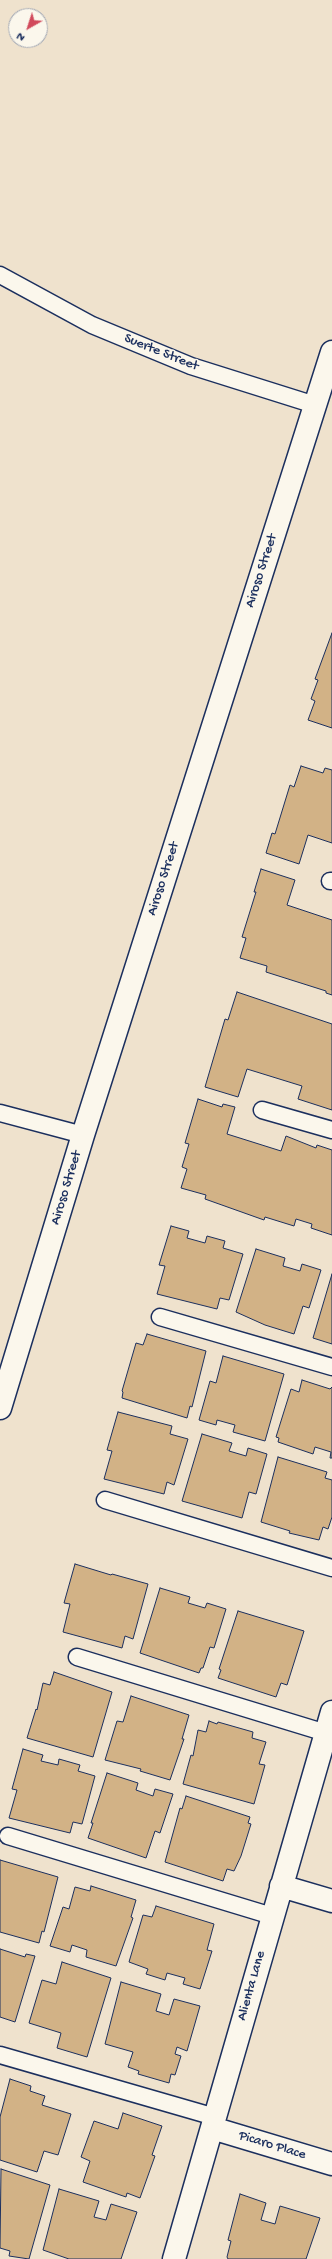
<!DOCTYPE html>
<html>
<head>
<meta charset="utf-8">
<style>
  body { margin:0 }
  #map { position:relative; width:332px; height:2259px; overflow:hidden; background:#efe2cd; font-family:"Gochi Hand",sans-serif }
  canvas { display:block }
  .north { position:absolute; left:8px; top:8px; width:40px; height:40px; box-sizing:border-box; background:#fbf7ec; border:1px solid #a1a7b3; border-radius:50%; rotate:219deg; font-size:11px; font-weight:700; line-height:16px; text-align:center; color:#1b2f5e }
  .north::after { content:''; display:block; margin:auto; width:14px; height:18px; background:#d1495b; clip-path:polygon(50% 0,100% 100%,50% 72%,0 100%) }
</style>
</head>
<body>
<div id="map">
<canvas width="332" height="2259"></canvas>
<div class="north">N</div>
</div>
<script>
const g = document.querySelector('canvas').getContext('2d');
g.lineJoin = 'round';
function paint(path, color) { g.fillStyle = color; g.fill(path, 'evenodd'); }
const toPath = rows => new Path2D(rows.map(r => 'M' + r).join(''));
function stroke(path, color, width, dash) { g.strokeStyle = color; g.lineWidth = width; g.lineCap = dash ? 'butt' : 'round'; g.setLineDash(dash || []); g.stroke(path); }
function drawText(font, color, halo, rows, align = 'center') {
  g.font = font + ' "Gochi Hand",sans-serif'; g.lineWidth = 3; g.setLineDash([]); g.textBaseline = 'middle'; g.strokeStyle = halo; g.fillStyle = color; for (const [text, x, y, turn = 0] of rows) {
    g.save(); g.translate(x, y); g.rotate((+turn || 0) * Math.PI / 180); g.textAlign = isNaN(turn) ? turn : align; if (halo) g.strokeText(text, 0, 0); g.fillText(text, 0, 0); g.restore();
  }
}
const building = toPath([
  [332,633,332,728,308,720,315,701,311,699,318,680,315,679,332,633],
  [301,766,323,773,325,768,332,770,332,843,308,835,299,864,266,853,272,833,275,834,290,785,294,787,301,766],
  [261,869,295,880,287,905,332,920,332,995,326,993,326,991,266,972,267,966,240,958,246,938,242,937,256,892,254,892,261,869],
  [237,992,332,1024,332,1110,298,1099,302,1086,247,1069,238,1097,205,1087,225,1019,228,1020,237,992],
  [198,1099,222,1107,223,1104,235,1107,227,1134,281,1151,286,1136,316,1148,317,1145,332,1150,332,1235,311,1228,312,1224,296,1219,294,1226,265,1217,264,1220,205,1199,206,1195,181,1188,187,1169,182,1167,189,1144,185,1143,198,1099],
  [171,1226,189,1231,187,1238,205,1243,207,1236,225,1241,223,1248,243,1254,229,1300,220,1298,217,1309,157,1294,165,1266,159,1265,171,1226],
  [256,1249,285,1258,283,1266,300,1271,302,1264,321,1270,309,1308,303,1306,294,1334,265,1325,236,1312,256,1249],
  [332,1274,332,1344,313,1338,332,1274],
  [147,1334,206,1351,192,1407,190,1406,187,1418,122,1398,123,1392,122,1391,136,1343,143,1345,147,1334],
  [223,1356,284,1374,265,1441,233,1432,235,1425,217,1420,216,1425,199,1420,210,1381,216,1383,223,1356],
  [302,1380,330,1389,332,1387,332,1458,330,1458,331,1452,315,1447,313,1454,278,1442,279,1438,276,1437,291,1389,299,1392,302,1380],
  [118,1412,172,1426,170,1434,188,1439,174,1485,167,1482,164,1494,104,1479,112,1451,107,1450,118,1412],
  [202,1434,232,1443,229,1451,246,1456,248,1448,267,1454,256,1494,249,1492,242,1518,182,1501,202,1434],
  [278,1457,327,1472,325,1478,332,1480,332,1517,328,1529,323,1527,319,1540,289,1533,290,1531,261,1522,278,1457],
  [75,1564,111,1575,112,1574,148,1584,133,1639,125,1636,122,1648,63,1632,70,1604,64,1603,75,1564],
  [160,1588,190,1597,188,1603,205,1608,207,1603,226,1609,214,1648,210,1647,203,1668,201,1668,199,1673,140,1653,160,1588],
  [238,1611,304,1631,287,1685,281,1683,276,1697,218,1678,221,1670,219,1669,238,1611],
  [54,1672,112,1692,93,1757,27,1738,36,1709,37,1710,43,1683,50,1685,54,1672],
  [131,1696,189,1715,182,1739,184,1739,170,1780,140,1771,141,1769,105,1760,117,1721,123,1722,131,1696],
  [209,1721,217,1724,218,1722,253,1732,252,1738,266,1742,259,1764,265,1765,254,1804,183,1784,191,1755,193,1756,198,1730,206,1732,209,1721],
  [23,1749,43,1755,41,1761,58,1765,59,1759,80,1765,78,1771,95,1776,82,1824,73,1822,70,1833,9,1818,17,1790,12,1789,23,1749],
  [107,1773,138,1783,136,1790,153,1796,155,1789,173,1794,160,1833,155,1831,146,1858,88,1838,93,1823,91,1823,107,1773],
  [186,1796,250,1817,248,1823,251,1824,241,1856,234,1871,227,1869,223,1881,165,1862,180,1808,182,1809,186,1796],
  [0,1860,58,1877,44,1932,42,1931,39,1943,0,1932,0,1860],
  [91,1886,136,1900,131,1917,133,1918,116,1966,86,1957,87,1950,72,1945,70,1952,50,1946,63,1907,69,1909,75,1887,90,1891,91,1886],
  [156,1906,214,1924,207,1950,212,1951,200,1989,183,1984,185,1978,167,1973,165,1980,146,1974,148,1969,129,1962,143,1915,152,1917,156,1906],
  [0,1949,25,1957,26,1954,35,1956,15,2022,0,2017,0,1949],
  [62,1962,111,1978,87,2057,57,2048,61,2033,29,2023,42,1980,56,1984,62,1962],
  [121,1982,161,1994,156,2011,169,2015,174,1999,200,2006,187,2051,177,2047,175,2054,181,2056,175,2075,171,2074,169,2083,138,2074,139,2071,128,2067,133,2052,105,2044,121,1982],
  [10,2079,31,2086,30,2091,45,2096,42,2105,71,2114,58,2155,44,2151,37,2172,0,2160,0,2117,10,2079],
  [123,2113,162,2126,152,2155,155,2156,140,2198,127,2193,126,2197,83,2182,90,2161,81,2157,94,2121,118,2129,123,2113],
  [1,2169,50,2185,29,2259,9,2256,10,2251,0,2248,1,2169],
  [59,2189,99,2201,94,2217,106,2220,111,2204,137,2212,121,2259,69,2259,43,2250,59,2189],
  [240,2194,266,2203,261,2220,275,2224,280,2206,320,2218,306,2259,228,2259,227,2257,231,2241,228,2240,240,2194]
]);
const service = toPath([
  [0,275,92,325,191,366,315,405],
  [330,881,332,881],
  [262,1110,332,1130],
  [0,1113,83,1135],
  [160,1317,332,1367],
  [105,1500,332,1568],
  [77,1657,326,1733],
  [8,1836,272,1916],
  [0,2055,215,2117]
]);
const minor = toPath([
  [281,1886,332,1901],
  [212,2128,332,2164],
  [174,2259,332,1712]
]);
const tertiary = toPath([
  [0,1408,83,1135,332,352]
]);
const streetNames = [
  ["Suerte Street",161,353,22],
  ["Airoso Street",262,571,-72],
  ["Airoso Street",164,879,-72],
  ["Airoso Street",67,1188,-73],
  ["Alienta Lane",252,1986,-74],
  ["Picaro Place",272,2146,17]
];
paint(building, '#d2b286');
stroke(building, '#1b2f5e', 1);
stroke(service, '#1b2f5e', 19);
stroke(minor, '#1b2f5e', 25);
stroke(tertiary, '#1b2f5e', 25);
stroke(service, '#fbf7ec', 16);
stroke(minor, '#fbf7ec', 22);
stroke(tertiary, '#fbf7ec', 22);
drawText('14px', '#1b2f5e', '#fbf7ec', streetNames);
</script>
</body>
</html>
